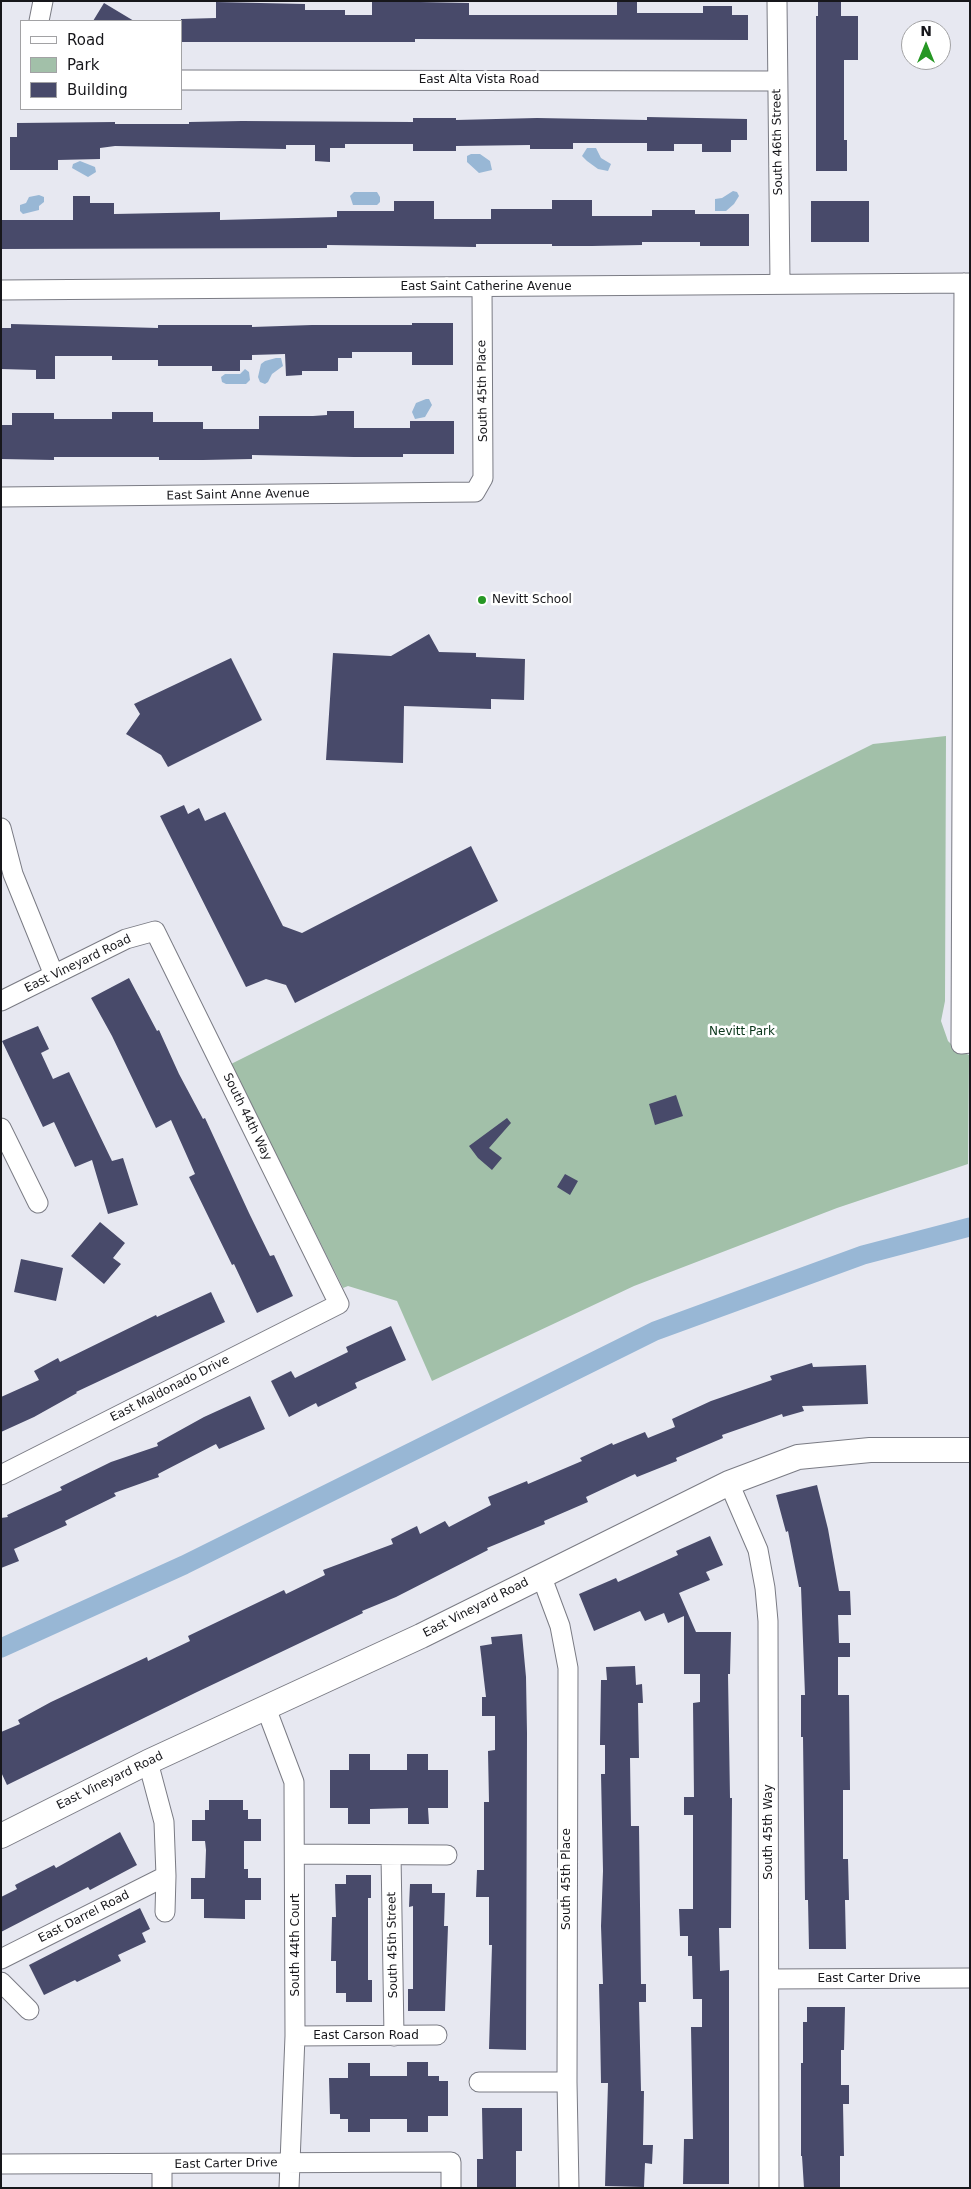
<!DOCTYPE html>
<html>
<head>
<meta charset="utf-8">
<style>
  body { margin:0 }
  #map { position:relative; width:971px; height:2189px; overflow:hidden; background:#e7e8f1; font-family:"DejaVu Sans",sans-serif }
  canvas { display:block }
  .frame { position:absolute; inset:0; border:2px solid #17171b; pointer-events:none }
  .legend { position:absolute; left:20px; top:20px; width:162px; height:90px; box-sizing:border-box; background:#fff; border:1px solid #a2a2a4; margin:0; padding:6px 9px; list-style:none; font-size:15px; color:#17171b }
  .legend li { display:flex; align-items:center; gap:10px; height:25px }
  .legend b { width:25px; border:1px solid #a2a2a4 }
  .north { position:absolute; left:901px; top:20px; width:50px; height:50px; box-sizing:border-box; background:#fff; border:1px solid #a2a2a4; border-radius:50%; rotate:0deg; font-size:14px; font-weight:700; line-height:20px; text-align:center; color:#17171b }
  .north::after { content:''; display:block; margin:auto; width:18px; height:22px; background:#269724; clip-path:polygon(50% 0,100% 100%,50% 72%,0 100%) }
</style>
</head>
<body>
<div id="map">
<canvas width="971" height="2189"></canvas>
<div class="frame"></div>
<ul class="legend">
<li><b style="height:6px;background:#fff"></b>Road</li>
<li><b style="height:14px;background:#a2c0a9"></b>Park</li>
<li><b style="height:14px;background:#484a6a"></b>Building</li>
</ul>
<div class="north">N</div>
</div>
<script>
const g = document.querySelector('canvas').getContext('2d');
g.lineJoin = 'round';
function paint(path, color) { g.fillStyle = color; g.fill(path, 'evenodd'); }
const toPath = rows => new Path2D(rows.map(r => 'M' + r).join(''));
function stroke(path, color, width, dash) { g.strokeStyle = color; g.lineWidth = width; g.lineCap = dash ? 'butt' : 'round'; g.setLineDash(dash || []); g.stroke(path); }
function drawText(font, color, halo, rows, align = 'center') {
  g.font = font + ' "DejaVu Sans",sans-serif'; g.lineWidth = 5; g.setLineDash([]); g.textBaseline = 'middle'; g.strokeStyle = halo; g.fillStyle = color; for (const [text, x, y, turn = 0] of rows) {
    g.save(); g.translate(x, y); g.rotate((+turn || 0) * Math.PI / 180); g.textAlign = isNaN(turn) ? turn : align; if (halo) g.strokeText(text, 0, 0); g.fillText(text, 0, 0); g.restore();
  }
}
const green = toPath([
  [946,736,945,1001,941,1021,948,1041,956,1049,969,1055,968,1164,837,1208,634,1286,432,1381,397,1301,348,1286,343,1288,231,1064,873,744]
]);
const water = toPath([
  [587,148,596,148,601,158,611,164,608,171,598,169,587,161,582,156],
  [471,154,480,154,490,161,492,170,479,173,467,162,467,156],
  [80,161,95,167,96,172,88,177,72,168,73,164],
  [733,191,737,192,739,196,734,204,726,211,715,211,715,199,722,198],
  [354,192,377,192,380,197,380,202,377,205,353,205,350,196],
  [39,195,44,197,44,202,39,206,39,210,23,214,20,211,20,205,26,203,29,197],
  [276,358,281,358,283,366,272,374,268,382,265,384,260,382,258,377,261,364,265,361],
  [245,369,249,372,250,380,246,384,226,384,222,382,221,377,225,374,240,374],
  [426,399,429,399,432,405,425,417,415,419,412,412,416,403]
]);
const canal = toPath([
  [1,1648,184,1565,655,1331,863,1255,970,1227]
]);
const building = toPath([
  [372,1,469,3,469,15,617,15,617,2,637,2,637,13,703,13,703,6,732,6,732,15,748,15,748,40,415,39,415,42,181,42,181,19,216,18,216,2,305,4,305,10,345,10,345,15,372,15],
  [818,1,841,1,841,16,858,16,858,60,844,60,844,140,847,140,847,171,816,171,816,16,818,16],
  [104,3,134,21,93,21],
  [647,117,747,119,747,140,731,140,731,152,702,152,702,144,674,144,674,151,647,151,647,143,573,143,573,149,530,149,530,145,456,146,456,151,413,151,413,144,345,144,345,148,330,148,330,162,315,161,315,145,286,145,286,149,115,146,100,148,100,159,58,160,58,170,10,170,10,137,17,137,17,123,115,122,115,124,189,124,189,122,242,121,413,122,413,118,456,118,456,120,537,118,647,120],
  [73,196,90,196,90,203,114,203,114,214,220,212,220,220,337,217,337,211,394,211,394,201,434,201,434,219,491,219,491,209,552,209,552,200,592,200,592,216,652,216,652,210,695,210,695,214,749,214,749,246,700,246,700,242,642,242,642,245,592,246,552,246,552,244,476,244,476,247,327,245,327,248,1,249,1,220,73,220],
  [811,201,869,201,869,242,811,242],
  [412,323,453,323,453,365,412,365,412,352,352,352,352,358,338,358,338,371,302,371,302,375,286,376,285,354,252,355,252,360,240,360,240,371,212,371,212,366,158,366,158,360,112,360,112,356,55,356,55,379,36,379,36,370,1,369,1,328,11,328,11,324,158,328,158,325,252,325,252,327,312,325,412,325],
  [327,411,354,411,354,428,410,428,410,421,454,421,454,454,403,454,403,457,354,457,252,455,252,459,203,460,159,460,159,457,54,457,54,460,1,459,1,425,12,425,12,413,54,413,54,419,112,419,112,412,153,412,153,422,203,422,203,429,259,429,259,416,313,416,327,415],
  [429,634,439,652,476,653,476,657,525,659,524,700,491,699,491,709,404,706,403,763,326,760,333,653,391,656],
  [231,658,262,720,168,767,161,755,126,734,140,714,134,704],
  [184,805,188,814,199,808,205,821,225,812,283,926,302,933,471,846,498,901,295,1003,286,985,266,979,246,987,160,816],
  [129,978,157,1031,159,1030,179,1074,203,1119,205,1118,249,1213,270,1256,274,1255,293,1296,257,1313,234,1264,232,1265,189,1177,195,1174,171,1120,156,1128,112,1036,91,998],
  [38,1026,49,1049,41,1053,53,1079,69,1072,112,1161,123,1158,138,1205,108,1214,92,1160,75,1167,54,1122,43,1127,2,1041],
  [676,1095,683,1116,655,1125,649,1104],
  [507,1118,511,1123,489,1148,502,1158,492,1170,478,1158,469,1146],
  [565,1174,578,1181,570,1195,557,1187],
  [100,1222,125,1243,113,1258,121,1264,104,1284,71,1256],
  [21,1259,63,1268,56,1301,14,1292],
  [211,1292,225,1322,76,1392,77,1393,34,1417,1,1432,1,1397,39,1380,34,1371,58,1358,60,1362,156,1315,157,1317],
  [391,1326,406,1360,355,1383,357,1388,318,1407,316,1403,289,1417,271,1381,291,1371,295,1378,348,1352,346,1347],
  [812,1363,813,1367,866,1365,868,1404,802,1406,804,1411,783,1417,782,1414,722,1435,723,1438,676,1458,677,1461,637,1477,635,1474,586,1497,588,1502,544,1521,545,1524,487,1548,488,1550,396,1597,362,1611,363,1613,197,1692,7,1785,1,1772,1,1732,20,1724,18,1720,51,1702,147,1657,148,1661,190,1641,188,1636,284,1590,286,1594,325,1575,323,1570,393,1544,391,1539,417,1526,420,1534,445,1521,449,1527,491,1505,488,1497,527,1481,528,1484,582,1461,580,1458,612,1443,613,1445,645,1432,648,1438,675,1427,672,1419,711,1401,772,1380,770,1376],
  [250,1396,265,1429,219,1449,216,1444,158,1474,159,1477,114,1493,116,1496,65,1521,67,1525,14,1549,19,1561,1,1568,1,1518,8,1517,7,1515,62,1490,60,1487,111,1462,158,1446,157,1443,204,1417],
  [817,1485,828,1529,839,1591,850,1591,851,1615,838,1615,839,1643,850,1643,850,1657,838,1657,838,1695,849,1695,850,1790,843,1790,843,1859,848,1859,849,1900,845,1900,846,1949,809,1949,808,1900,805,1900,803,1737,801,1737,801,1695,805,1695,801,1587,799,1587,788,1531,786,1532,776,1495],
  [710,1536,723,1565,706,1572,710,1580,679,1593,696,1632,731,1632,730,1674,728,1674,730,1798,732,1798,731,1928,719,1928,720,1971,729,1970,729,2184,683,2184,684,2139,693,2139,691,2027,702,2027,702,1999,693,1999,692,1956,688,1956,688,1936,680,1936,679,1909,693,1909,693,1815,684,1815,684,1797,694,1797,693,1703,700,1702,700,1674,684,1674,684,1616,668,1623,664,1613,645,1621,640,1611,594,1631,579,1594,616,1578,618,1582,678,1555,676,1551],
  [522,1634,526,1677,527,1733,526,2050,489,2049,492,1945,489,1945,489,1897,476,1897,477,1870,484,1870,484,1802,489,1802,488,1751,495,1750,495,1716,482,1716,482,1697,486,1697,480,1646,492,1644,491,1637],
  [635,1666,636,1685,642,1684,643,1703,638,1703,639,1758,630,1758,631,1826,639,1826,641,1984,646,1984,646,2002,639,2002,641,2091,644,2091,643,2145,653,2145,652,2164,645,2163,644,2187,605,2186,608,2083,601,2083,600,2027,599,1984,603,1984,601,1926,603,1871,601,1774,605,1774,605,1745,600,1745,601,1680,607,1680,606,1667],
  [349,1754,370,1754,370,1770,407,1770,407,1754,428,1754,428,1770,448,1770,448,1808,428,1808,429,1824,408,1824,408,1808,370,1809,370,1824,348,1824,348,1808,330,1808,330,1770,349,1770],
  [209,1800,243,1800,243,1810,248,1810,248,1819,261,1819,261,1841,244,1841,244,1869,248,1869,248,1878,261,1878,261,1900,245,1900,245,1919,204,1918,204,1899,191,1899,191,1878,205,1878,206,1850,205,1841,192,1841,192,1820,205,1820,205,1810,209,1810],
  [120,1832,137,1865,90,1890,88,1887,1,1932,1,1897,17,1889,15,1885,54,1865,56,1868],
  [346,1875,371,1875,371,1898,368,1898,368,1980,372,1980,372,2002,346,2002,346,1993,336,1993,336,1961,331,1961,332,1917,336,1917,335,1884,346,1884],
  [410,1884,432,1884,432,1893,445,1893,444,1926,448,1926,445,2011,408,2011,408,1989,413,1989,413,1906,409,1907],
  [140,1908,150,1929,142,1933,146,1942,118,1955,121,1961,77,1982,75,1980,44,1995,29,1965],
  [807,2007,845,2007,844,2050,841,2050,841,2085,849,2085,849,2104,843,2104,844,2156,840,2156,840,2188,804,2188,802,2156,801,2156,801,2063,803,2063,803,2022,807,2022],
  [407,2062,428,2062,428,2076,439,2076,439,2081,448,2081,448,2116,428,2116,428,2132,407,2132,407,2119,370,2119,370,2132,348,2132,348,2119,340,2119,340,2114,330,2114,329,2078,348,2078,348,2063,370,2063,370,2076,407,2076],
  [482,2108,522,2108,522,2151,516,2151,516,2188,477,2188,477,2159,483,2159]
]);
const minor = toPath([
  [777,1,780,283],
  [39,21,43,1],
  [181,80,777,81],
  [964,283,961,1044,970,1043],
  [1,290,970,283],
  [1,497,475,492,483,478,482,287],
  [1,828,13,874,54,975],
  [1,1001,126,939,155,931,339,1304,1,1475],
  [1,1128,38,1203],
  [729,1483,758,1550,765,1588,768,1621,769,2188],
  [541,1575,560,1626,568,1668,567,2082,569,2188],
  [266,1708,294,1782,295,2036,289,2188],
  [148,1762,164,1822,166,1876,165,1912],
  [296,1854,447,1855],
  [391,1855,394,2036],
  [1,1959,166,1876],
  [769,1979,970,1978],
  [1,1982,29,2010],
  [295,2036,437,2035],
  [479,2082,567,2082],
  [1,2164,451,2162,451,2188],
  [162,2165,162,2188]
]);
const tertiary = toPath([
  [1,1836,148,1762,421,1636,729,1483,798,1457,870,1450,970,1450]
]);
const markers = [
  [482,600,5,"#269724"]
];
const streetNames = [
  ["East Alta Vista Road",479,80],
  ["South 46th Street",778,142,-91],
  ["East Saint Catherine Avenue",486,287],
  ["South 45th Place",483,391,-91],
  ["East Saint Anne Avenue",238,495,-1],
  ["East Vineyard Road",78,964,-26],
  ["South 44th Way",247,1117,64],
  ["East Maldonado Drive",170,1389,-27],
  ["East Vineyard Road",476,1608,-27],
  ["East Vineyard Road",110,1781,-26],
  ["South 45th Way",769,1832,-90],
  ["South 45th Place",567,1879,-90],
  ["East Darrel Road",84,1917,-27],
  ["South 44th Court",296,1945,-90],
  ["South 45th Street",393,1945,-91],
  ["East Carter Drive",869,1979],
  ["East Carson Road",366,2036],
  ["East Carter Drive",226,2164,-1]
];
const poiNames = [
  ["Nevitt School",492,600]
];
const parkNames = [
  ["Nevitt Park",742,1032]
];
paint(green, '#a2c0a9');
paint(water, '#98b7d5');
stroke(canal, '#98b7d5', 19);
paint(building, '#484a6a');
stroke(minor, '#7a7b84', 21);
stroke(tertiary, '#7a7b84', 26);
stroke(minor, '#fff', 19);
stroke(tertiary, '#fff', 24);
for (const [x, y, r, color] of markers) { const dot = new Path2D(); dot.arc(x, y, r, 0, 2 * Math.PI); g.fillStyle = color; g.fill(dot); stroke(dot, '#fff', 2); }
drawText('12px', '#17171b', '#fff', streetNames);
drawText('12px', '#17171b', '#fff', poiNames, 'left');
drawText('12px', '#0a361b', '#fff', parkNames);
</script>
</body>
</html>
